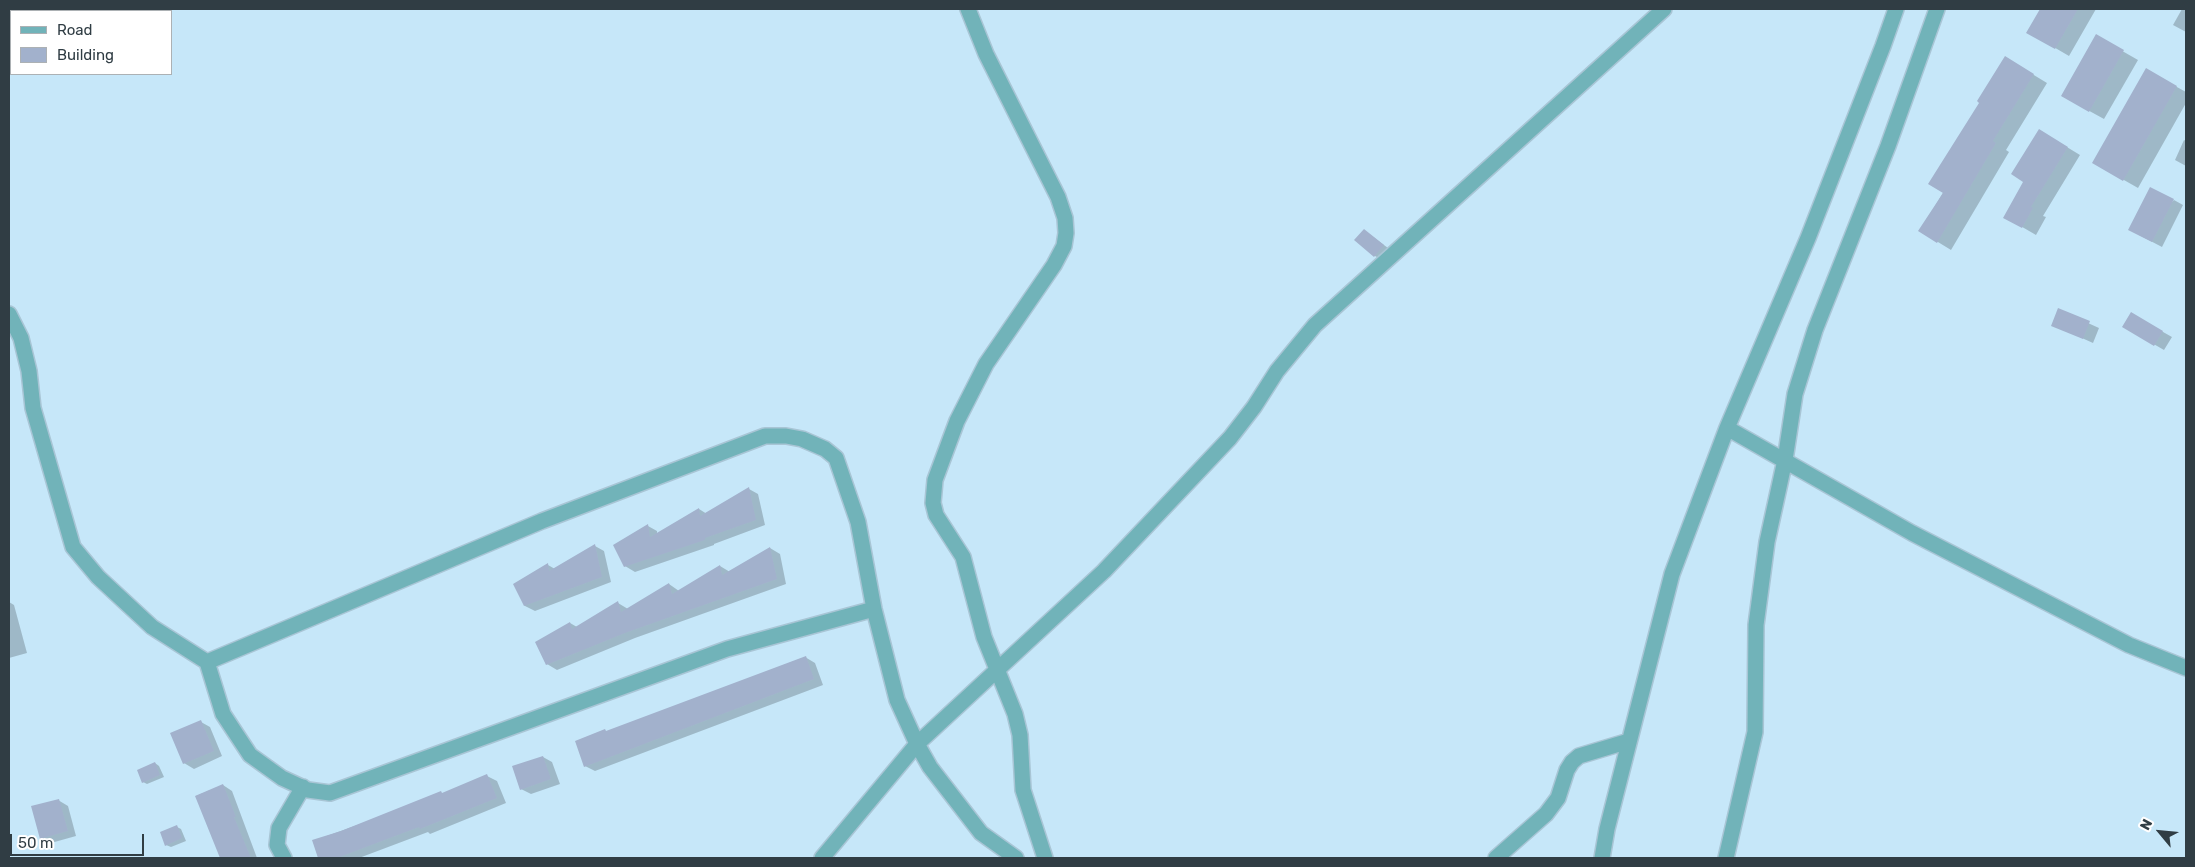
<!DOCTYPE html>
<html>
<head>
<meta charset="utf-8">
<style>
  body { margin:0 }
  #map { position:relative; width:2195px; height:867px; overflow:hidden; background:#c6e7f9; font-family:Rubik,sans-serif }
  canvas { display:block }
  .frame { position:absolute; inset:0; border:10px solid #303d44; pointer-events:none }
  .legend { position:absolute; left:10px; top:10px; width:162px; height:65px; box-sizing:border-box; background:#fff; border:1px solid #acb1b4; margin:0; padding:6px 9px; list-style:none; font-size:15px; color:#303d44 }
  .legend li { display:flex; align-items:center; gap:10px; height:25px }
  .legend b { width:25px; border:1px solid #acb1b4 }
  .north { position:absolute; left:2135px; top:807px; width:50px; height:50px; -webkit-text-stroke:4px #fff; paint-order:stroke; rotate:298deg; font-size:14px; font-weight:700; line-height:20px; text-align:center; color:#303d44 }
  .north::after { content:''; display:block; margin:auto; width:18px; height:22px; background:#303d44; clip-path:polygon(50% 0,100% 100%,50% 72%,0 100%) }
  .scale { position:absolute; left:10px; top:834px; width:134px; height:22px; box-sizing:border-box; border:2px solid #303d44; border-top:0; padding-left:6px; font-size:15px; line-height:18px; white-space:nowrap; color:#303d44; -webkit-text-stroke:4px #fff; paint-order:stroke }
</style>
</head>
<body>
<div id="map">
<canvas width="2195" height="867"></canvas>
<div class="frame"></div>
<ul class="legend">
<li><b style="height:6px;background:#71b3b9"></b>Road</li>
<li><b style="height:14px;background:#a2b1cc"></b>Building</li>
</ul>
<div class="north">N</div>
<div class="scale">50 m</div>
</div>
<script>
const g = document.querySelector('canvas').getContext('2d');
g.lineJoin = 'round';
function paint(path, color) { g.fillStyle = color; g.fill(path, 'evenodd'); }
const toPath = rows => new Path2D(rows.map(r => 'M' + r).join(''));
function stroke(path, color, width, dash) { g.strokeStyle = color; g.lineWidth = width; g.lineCap = dash ? 'butt' : 'round'; g.setLineDash(dash || []); g.stroke(path); }
const shadow = toPath([
  [2042,9,2096,9,2069,56,2028,32],
  [2182,9,2186,9,2186,32,2173,25],
  [2096,36,2138,60,2104,119,2062,96],
  [2019,66,2047,83,2006,150,2009,152,1951,250,1920,231],
  [2146,70,2186,92,2186,103,2138,188,2094,163],
  [2052,138,2080,155,2043,216,2046,217,2036,235,2005,217],
  [2184,140,2186,141,2186,166,2175,160],
  [2174,200,2183,205,2162,247,2139,235],
  [1364,230,1392,251,1384,261,1375,256],
  [2059,310,2099,328,2093,343,2053,325],
  [2131,314,2172,337,2164,350,2124,327],
  [749,489,758,494,765,525,714,544,714,545,635,572,625,566,648,526,657,531,657,534,699,509,707,514],
  [595,546,604,551,611,582,535,611,525,606,515,584,548,565,555,569],
  [770,548,780,554,786,584,635,638,557,670,547,664,537,643,570,623,577,627,618,603,628,609,669,584,679,591,720,566,730,572],
  [9,602,14,605,27,653,9,658],
  [805,657,815,663,823,685,595,771,585,766,607,732],
  [201,722,210,727,222,756,194,769,184,763],
  [543,757,552,762,560,784,531,794,521,789],
  [155,763,159,766,164,777,147,784,143,782],
  [487,776,497,781,506,803,430,834,428,832,359,858,319,858,313,841,443,794],
  [223,785,232,791,257,858,221,858,196,796],
  [58,800,68,806,76,836,51,843,41,838],
  [177,827,181,829,186,841,171,847,166,845]
]);
const building = toPath([
  [2040,9,2078,9,2055,49,2026,33],
  [2096,34,2124,50,2089,112,2061,96],
  [2005,56,2034,74,1993,141,1996,143,1937,243,1918,231,1943,193,1928,184,1979,103,1977,101],
  [2146,68,2177,86,2123,181,2092,163],
  [2039,129,2068,147,2031,207,2033,208,2022,228,2003,218,2023,182,2011,174],
  [2150,187,2174,199,2152,242,2128,230],
  [1364,229,1384,245,1374,257,1354,240],
  [2058,308,2090,321,2083,339,2051,326],
  [2131,312,2163,331,2154,346,2122,327],
  [749,487,756,520,705,538,705,540,624,567,613,545,648,524,650,537,699,508,700,516],
  [595,544,602,577,524,606,513,584,548,563,549,571],
  [770,547,777,579,625,633,546,665,535,642,570,622,572,629,618,601,621,612,669,583,672,594,720,565,722,575],
  [806,656,814,679,584,767,575,741,605,729,606,731],
  [201,720,214,751,183,764,170,733],
  [543,756,551,779,520,790,512,766],
  [155,762,160,775,142,783,137,770],
  [487,774,497,798,420,829,419,827,337,858,318,858,312,840,341,831,441,791,442,793],
  [223,784,236,817,234,817,251,858,220,858,195,796],
  [59,799,68,831,40,839,31,806],
  [177,825,182,838,165,846,160,832]
]);
const minor = toPath([
  [968,9,986,54,1058,197,1065,218,1066,233,1064,246,1054,265,986,364,957,421,935,480,933,503,936,515,963,557,984,637,1015,714,1020,735,1023,790,1045,858],
  [9,314,21,338,29,371,33,408,73,547,98,577,152,627,207,662,223,714,250,755,282,778,308,790,330,793,727,649,874,609],
  [1727,428,1912,533,2129,645,2186,668],
  [207,662,542,521,765,436,786,436,802,439,825,449,836,458,858,522,874,609,897,700,917,744,930,767,981,833,1016,858],
  [284,858,277,845,279,828,303,787],
  [822,858,917,744,1104,571,1230,438,1254,407,1277,371,1315,325,1664,9],
  [1496,858,1546,814,1558,798,1567,770,1572,762,1579,756,1629,741],
  [1602,858,1607,829,1672,574,1727,428,1808,238,1883,46,1896,9],
  [1726,858,1755,732,1756,625,1767,542,1785,460,1795,394,1815,330,1888,146,1937,9]
]);
paint(shadow, '#0003');
paint(building, '#a2b1cc');
stroke(minor, '#a8c5d5', 18);
stroke(minor, '#71b3b9', 15);
</script>
</body>
</html>
